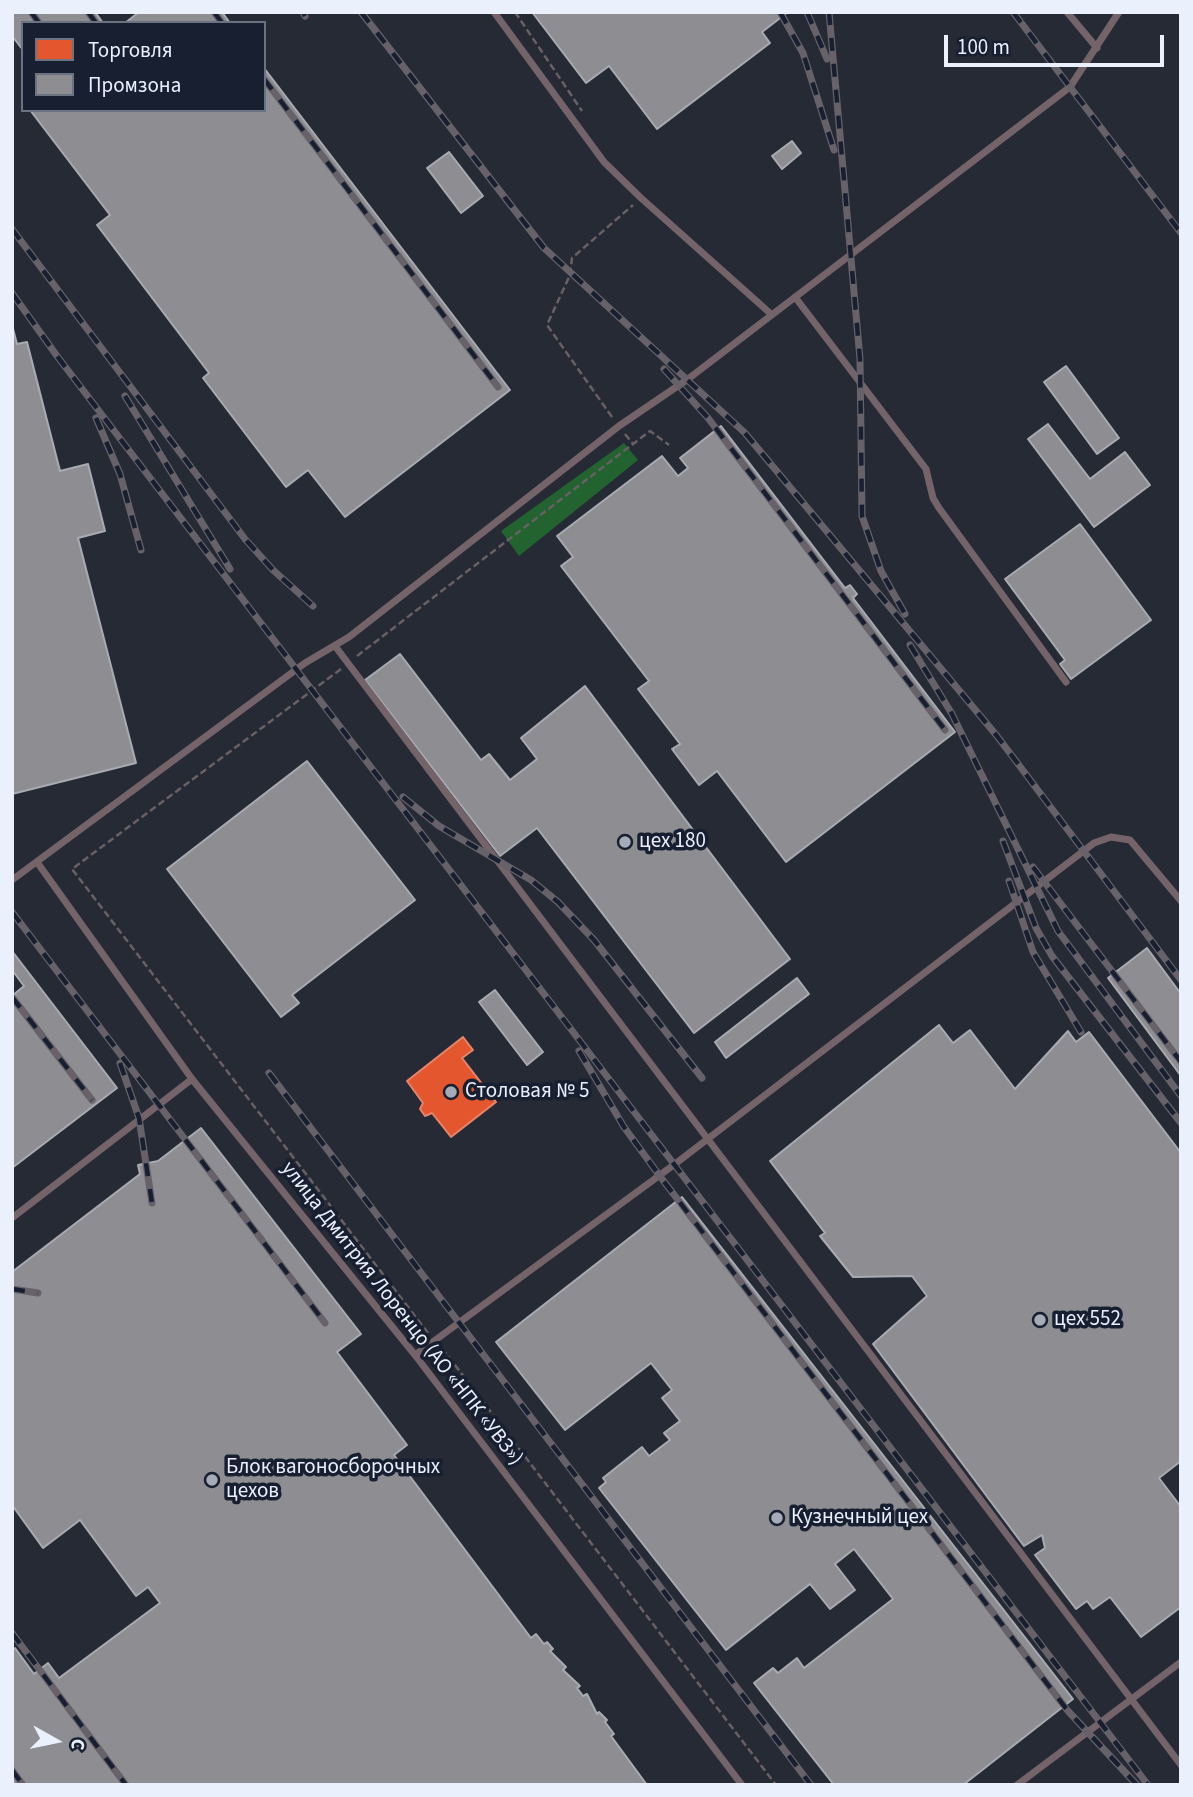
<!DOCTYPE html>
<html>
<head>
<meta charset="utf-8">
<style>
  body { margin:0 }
  #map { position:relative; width:1193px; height:1797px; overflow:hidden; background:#262a34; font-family:"Source Sans 3",sans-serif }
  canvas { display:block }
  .frame { position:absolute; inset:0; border:14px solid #eaf1fd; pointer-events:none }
  .legend { position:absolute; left:21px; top:21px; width:245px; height:91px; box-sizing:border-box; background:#171f30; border:2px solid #6b7382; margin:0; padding:9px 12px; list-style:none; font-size:21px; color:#eaf1fd }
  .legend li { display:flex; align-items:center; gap:14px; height:35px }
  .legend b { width:35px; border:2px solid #6b7382 }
  .north { position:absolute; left:21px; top:1706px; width:70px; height:70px; -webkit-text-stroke:5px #171f30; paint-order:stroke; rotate:99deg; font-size:19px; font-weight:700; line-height:28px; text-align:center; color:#eaf1fd }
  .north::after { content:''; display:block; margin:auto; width:24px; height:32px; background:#eaf1fd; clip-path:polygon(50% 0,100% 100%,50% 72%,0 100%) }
  .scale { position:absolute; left:944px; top:35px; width:220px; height:32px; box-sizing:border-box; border:4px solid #eaf1fd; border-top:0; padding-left:9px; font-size:21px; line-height:24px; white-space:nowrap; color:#eaf1fd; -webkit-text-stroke:5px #171f30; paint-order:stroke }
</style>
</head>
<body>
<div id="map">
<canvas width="1193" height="1797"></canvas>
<div class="frame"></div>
<ul class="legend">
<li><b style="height:19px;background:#e4572e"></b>Торговля</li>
<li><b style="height:19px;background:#8d8d92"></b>Промзона</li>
</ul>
<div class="north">С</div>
<div class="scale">100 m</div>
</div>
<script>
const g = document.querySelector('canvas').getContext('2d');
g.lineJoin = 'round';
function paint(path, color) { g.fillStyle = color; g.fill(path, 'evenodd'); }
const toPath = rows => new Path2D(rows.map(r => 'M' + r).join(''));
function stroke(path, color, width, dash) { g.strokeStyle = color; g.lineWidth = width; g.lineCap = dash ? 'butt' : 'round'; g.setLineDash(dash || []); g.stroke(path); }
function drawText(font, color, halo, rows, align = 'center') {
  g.font = font + ' "Source Sans 3",sans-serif'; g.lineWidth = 7; g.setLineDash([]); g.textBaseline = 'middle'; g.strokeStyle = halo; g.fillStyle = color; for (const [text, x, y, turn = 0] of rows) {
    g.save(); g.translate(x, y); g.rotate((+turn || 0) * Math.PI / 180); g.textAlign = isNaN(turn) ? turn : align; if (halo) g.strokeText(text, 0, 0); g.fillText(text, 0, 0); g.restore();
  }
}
const forest = toPath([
  [624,443,638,460,519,556,501,531]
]);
const shops = toPath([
  [463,1037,473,1050,462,1058,496,1102,451,1137,432,1113,425,1116,420,1109,423,1103,407,1081,463,1037]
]);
const industry = toPath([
  [12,12,95,12,103,23,23,23,23,50,12,36,12,12],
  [139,12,222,12,230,23,125,23,139,12],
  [532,12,788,12,762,32,770,43,657,129,609,66,586,83,532,12],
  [264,68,510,390,345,517,308,470,286,487,203,378,209,373,97,225,110,215,30,110,264,110,264,68],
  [792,141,801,153,782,169,772,156,792,141],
  [449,152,483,196,461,213,427,168,449,152],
  [12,325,17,344,27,342,60,471,88,464,105,531,78,538,136,763,12,794,12,325],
  [1066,366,1119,438,1097,454,1044,382,1066,366],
  [1048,424,1090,479,1125,452,1150,485,1094,527,1028,439,1048,424],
  [721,426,845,588,850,585,857,594,853,598,955,732,786,862,717,771,699,785,672,749,680,744,638,689,649,681,561,566,573,557,557,536,662,456,678,476,688,468,680,458,721,426],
  [1080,524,1151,620,1071,679,1060,664,1065,660,1005,579,1080,524],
  [400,654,481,760,489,754,510,780,537,759,521,738,585,686,790,959,694,1033,537,828,500,856,365,680,400,654],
  [307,761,415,900,292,995,299,1003,281,1017,167,869,307,761],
  [1147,948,1181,994,1181,1076,1108,978,1147,948],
  [12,951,117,1088,12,1168,12,996,24,986,12,970,12,951],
  [797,978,809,994,726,1058,715,1042,797,978],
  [495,990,543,1052,527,1065,479,1002,495,990],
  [939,1025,953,1043,970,1030,1015,1089,1068,1031,1076,1042,1089,1032,1181,1153,1181,1461,1159,1478,1181,1507,1181,1607,1141,1637,1110,1597,1093,1609,1087,1601,1076,1609,1035,1555,1045,1548,1042,1535,1024,1546,873,1344,927,1296,912,1276,853,1277,820,1236,825,1233,770,1161,939,1025],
  [201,1128,361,1334,337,1352,407,1445,394,1455,531,1638,536,1634,544,1644,547,1642,553,1649,550,1651,566,1667,563,1670,580,1686,577,1688,583,1696,587,1694,597,1714,599,1712,607,1720,605,1722,614,1734,611,1736,647,1785,12,1785,12,1650,15,1648,34,1674,48,1663,59,1678,160,1603,148,1587,136,1596,80,1520,43,1548,12,1505,12,1272,140,1174,138,1165,158,1161,201,1128],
  [682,1197,1073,1699,963,1785,834,1785,754,1683,773,1668,778,1673,797,1658,804,1668,893,1599,854,1549,835,1564,855,1590,830,1609,810,1584,726,1650,599,1488,606,1482,603,1478,642,1447,649,1456,670,1440,664,1433,680,1421,662,1398,672,1390,651,1363,565,1430,496,1342,682,1197]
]);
const path = toPath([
  [515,12,582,111],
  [612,417,547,325,570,275,572,258,633,205],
  [625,434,633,444],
  [357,656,650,431,669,445],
  [341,669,72,869,428,1333],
  [442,1348,776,1785]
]);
const service = toPath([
  [494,12,604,162,641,198,771,314],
  [1067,12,1097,48],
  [795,297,926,469,933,498,939,508,1066,682],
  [335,646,1181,1765],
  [37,862,192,1079,415,1355,742,1785],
  [12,880,305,663,349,637,619,426,688,379,1070,87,1119,12],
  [12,1218,192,1079],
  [415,1355,675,1164,1094,843,1111,837,1130,840,1181,901],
  [1017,1785,1181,1662]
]);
const rail = toPath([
  [31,12,39,23],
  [88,12,96,23],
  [214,12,222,23],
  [303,12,305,16],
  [361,12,544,248,745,433,997,736,1181,980],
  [780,12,803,53,834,150],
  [807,12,827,59],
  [829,12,860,359,862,516,881,571,905,614],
  [1013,12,1181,233],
  [264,79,498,387],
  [12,229,245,539,273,570,313,606],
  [12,293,57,356,1148,1785],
  [664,369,708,418,945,730],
  [125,396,230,569],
  [96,418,120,474,141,550],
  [910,645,952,714,1058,931,1181,1096],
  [403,797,439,826,531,880,558,902,594,940,702,1078],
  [1003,841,1036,928,1052,956,1181,1123],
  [1033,867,1181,1062],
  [1009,881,1033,952,1081,1032],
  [12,912,325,1323],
  [12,997,92,1100],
  [579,1051,624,1127,659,1175,1068,1711,1137,1785],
  [120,1063,139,1118,152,1203],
  [269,1073,811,1785],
  [12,1289,38,1293],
  [12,1633,126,1785],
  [12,1770,23,1785]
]);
const markers = [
  [625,842,7,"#a5abb7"],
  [451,1092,7,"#a5abb7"],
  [1040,1320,7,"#a5abb7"],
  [212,1480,7,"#a5abb7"],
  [777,1518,7,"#a5abb7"]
];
const poiNames = [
  ["цех 180",639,842],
  ["Столовая № 5",465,1092],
  ["цех 552",1054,1320],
  ["Блок вагоносборочных",226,1468],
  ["цехов",226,1492],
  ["Кузнечный цех",791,1518]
];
const streetNames = [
  ["улица Дмитрия Лоренцо (АО «НПК «УВЗ»)",401,1314,52]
];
paint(forest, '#22632f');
paint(shops, '#e4572e');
stroke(shops, '#e6856c', 2);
paint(industry, '#8d8d92');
stroke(industry, '#a9abb2', 2);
stroke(path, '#696065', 2.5, [7, 3.5]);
stroke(service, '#746469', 7);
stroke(rail, '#67626a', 7);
stroke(rail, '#171f30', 4.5, [13]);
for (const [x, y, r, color] of markers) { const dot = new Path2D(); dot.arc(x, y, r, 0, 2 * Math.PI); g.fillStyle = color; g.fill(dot); stroke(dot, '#171f30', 2.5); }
drawText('21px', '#eaf1fd', '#171f30', poiNames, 'left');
drawText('21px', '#eaf1fd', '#171f30', streetNames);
</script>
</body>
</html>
